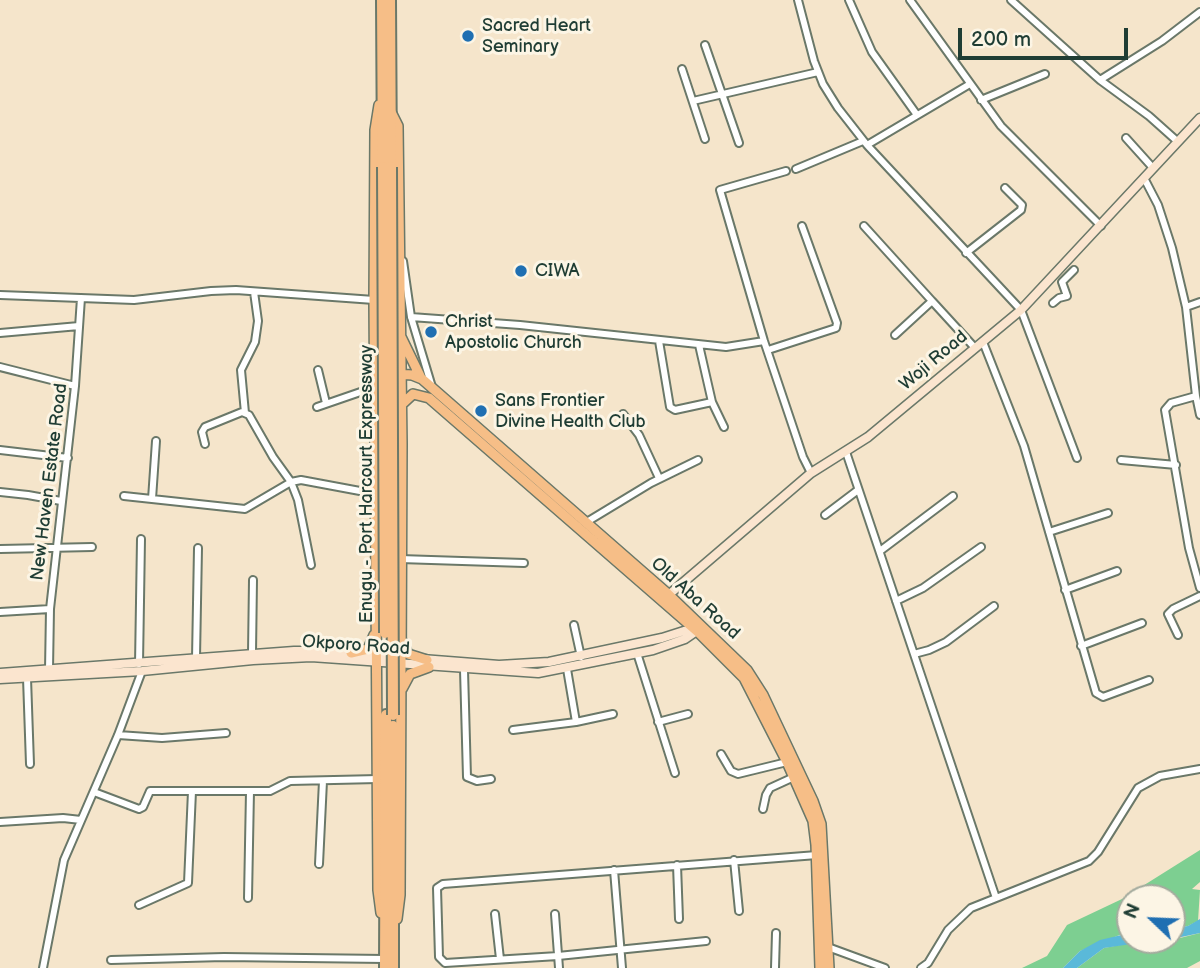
<!DOCTYPE html>
<html>
<head>
<meta charset="utf-8">
<style>
  body { margin:0 }
  #map { position:relative; width:1200px; height:968px; overflow:hidden; background:#f5e5cb; font-family:"Balsamiq Sans",sans-serif }
  canvas { display:block }
  .north { position:absolute; left:1116px; top:884px; width:70px; height:70px; box-sizing:border-box; background:#fcf5e5; border:2px solid #a4ab9e; border-radius:50%; rotate:293deg; font-size:19px; font-weight:700; line-height:28px; text-align:center; color:#1f3d34 }
  .north::after { content:''; display:block; margin:auto; width:24px; height:32px; background:#1f6fb2; clip-path:polygon(50% 0,100% 100%,50% 72%,0 100%) }
  .scale { position:absolute; left:958px; top:28px; width:170px; height:32px; box-sizing:border-box; border:4px solid #1f3d34; border-top:0; padding-left:9px; font-size:21px; line-height:24px; white-space:nowrap; color:#1f3d34; -webkit-text-stroke:5px #fcf5e5; paint-order:stroke }
</style>
</head>
<body>
<div id="map">
<canvas width="1200" height="968"></canvas>
<div class="north">N</div>
<div class="scale">200 m</div>
</div>
<script>
const g = document.querySelector('canvas').getContext('2d');
g.lineJoin = 'round';
function paint(path, color) { g.fillStyle = color; g.fill(path, 'evenodd'); }
const toPath = rows => new Path2D(rows.map(r => 'M' + r).join(''));
function stroke(path, color, width, dash) { g.strokeStyle = color; g.lineWidth = width; g.lineCap = dash ? 'butt' : 'round'; g.setLineDash(dash || []); g.stroke(path); }
function drawText(font, color, halo, rows, align = 'center') {
  g.font = font + ' "Balsamiq Sans",sans-serif'; g.lineWidth = 6; g.setLineDash([]); g.textBaseline = 'middle'; g.strokeStyle = halo; g.fillStyle = color; for (const [text, x, y, turn = 0] of rows) {
    g.save(); g.translate(x, y); g.rotate((+turn || 0) * Math.PI / 180); g.textAlign = isNaN(turn) ? turn : align; if (halo) g.strokeText(text, 0, 0); g.fillText(text, 0, 0); g.restore();
  }
}
const green = toPath([
  [1200,850,1200,882,1192,889,1200,890,1198,921,1188,926,1172,928,1172,898,1130,898,1130,933,1122,934,1080,951,1063,968,1022,968,1047,956,1067,925,1122,899],
  [1200,933,1200,961,1187,968,1077,968,1104,948,1130,943,1172,940]
]);
const water = toPath([
  [1200,919,1200,933,1172,939,1172,928,1188,926],
  [1130,933,1130,940,1159,940,1104,948,1077,968,1063,968,1080,951,1100,940]
]);
const street = toPath([
  [798,0,814,61,823,84,838,108,867,145,1021,310,1077,458],
  [849,0,872,52,917,115],
  [910,0,1001,126,1101,226],
  [1011,0,1100,80,1149,116,1177,141],
  [705,45,739,143],
  [682,69,705,139],
  [1100,80,1162,41,1200,12],
  [981,100,1045,74],
  [693,101,818,72],
  [1126,138,1153,168],
  [867,145,970,84],
  [796,169,863,141],
  [786,171,720,190,764,341,803,457,811,473],
  [1144,178,1158,205,1172,248,1186,307,1196,396,1200,415],
  [864,226,932,301],
  [966,253,1021,210,1022,205,1005,188],
  [403,261,411,317,432,387],
  [0,295,134,300,211,291,236,290,374,300],
  [1053,303,1059,298,1067,296,1062,282,1074,270],
  [1186,307,1200,302],
  [411,317,520,325,726,347,764,341],
  [0,333,79,326],
  [895,335,932,301,975,348],
  [659,341,670,407,675,410,712,402],
  [983,342,1024,446,1096,693,1103,697,1149,680],
  [699,345,712,402,724,427],
  [768,350,836,328,837,323,802,226],
  [0,367,75,386],
  [318,370,326,403],
  [1196,396,1171,403,1165,410,1189,548,1200,588],
  [317,407,375,387],
  [245,413,241,370,255,342,258,321,254,292],
  [623,414,639,435,659,478],
  [205,444,202,432,205,427,242,412,249,415,273,457,291,482,298,500,311,565],
  [0,450,68,458],
  [846,452,996,898],
  [1121,460,1176,465],
  [0,492,28,495,61,501],
  [124,496,245,509,291,482,301,480,376,494],
  [152,499,156,441],
  [825,515,858,490],
  [585,523,651,483,698,460],
  [1049,532,1108,513],
  [0,549,92,547],
  [880,551,953,496],
  [400,559,524,563],
  [1065,590,1117,571],
  [896,601,923,588,981,547],
  [0,612,50,609],
  [574,625,581,657],
  [1178,635,1168,614,1173,609,1200,596],
  [1081,646,1142,623],
  [252,653,253,580],
  [637,653,675,773],
  [914,654,929,650,946,642,994,606],
  [196,658,198,548],
  [139,664,141,539],
  [567,669,576,722],
  [49,670,50,609,75,386,81,298],
  [464,670,467,777,477,781,491,779],
  [27,678,30,764],
  [658,722,688,714],
  [513,730,576,722,613,714],
  [118,735,162,738,226,733],
  [721,754,731,771,738,774,787,762],
  [94,792,139,809,143,807,150,791,270,791,290,781,378,779],
  [763,809,766,795,770,788,794,777],
  [0,822,63,818,81,820],
  [734,860,739,911],
  [319,864,323,781],
  [677,865,679,919],
  [614,870,622,968],
  [248,898,250,791],
  [139,905,188,883,192,791],
  [495,914,500,959],
  [555,914,559,968],
  [706,941,558,956,445,963,439,957,437,888,443,884,817,855],
  [825,946,885,968],
  [111,960,224,957,385,959],
  [43,968,64,860,118,735,142,671],
  [775,968,776,933],
  [921,968,928,963,948,930,971,908,1089,861,1098,852,1138,788,1160,776,1200,769]
]);
const secondary = toPath([
  [665,598,811,473,868,437,1021,310,1200,118],
  [422,659,499,665,549,662,662,638,687,630,697,624],
  [0,673,294,651,332,651,398,657],
  [0,679,142,671,253,660,311,657,538,673,653,650,685,639,701,628]
]);
const primary = toPath([
  [379,105,375,130,374,300,378,890,381,913],
  [391,112,398,126,402,444,400,895,397,919],
  [401,337,421,378],
  [397,374,412,375,422,379,668,594,747,670,763,695,813,801,821,824,829,968],
  [400,406,413,394,429,398,698,632,744,678,787,762,813,821,816,845,820,968],
  [403,642,408,654,427,660],
  [351,653,368,649,374,635],
  [402,689,410,674,429,667]
]);
const highway = toPath([
  [382,0,383,167],
  [390,0,391,167],
  [385,968,386,715],
  [393,968,393,726]
]);
const highwayBridge = toPath([
  [383,167,385,633],
  [391,167,393,715]
]);
const markers = [
  [468,36,7,"#1f6fb2"],
  [521,271,7,"#1f6fb2"],
  [431,332,7,"#1f6fb2"],
  [481,411,7,"#1f6fb2"]
];
const poiNames = [
  ["Sacred Heart",482,26],
  ["Seminary",482,47],
  ["CIWA",535,271],
  ["Christ",445,322],
  ["Apostolic Church",445,343],
  ["Sans Frontier",495,401],
  ["Divine Health Club",495,422]
];
const streetNames = [
  ["Woji Road",934,361,-40],
  ["New Haven Estate Road",50,482,-83],
  ["Enugu - Port Harcourt Expressway",367,484,-90],
  ["Old Aba Road",695,599,42],
  ["Okporo Road",356,646,4]
];
paint(green, '#7dcf91');
paint(water, '#5ab9d9');
stroke(street, '#6a7869', 10);
stroke(secondary, '#6a7869', 11);
stroke(primary, '#6a7869', 12);
stroke(highway, '#6a7869', 14);
stroke(street, '#fff', 6);
stroke(secondary, '#fbe5cf', 8);
stroke(primary, '#f6be87', 9);
stroke(highway, '#f6be87', 10);
stroke(highwayBridge, '#6a7869', 14, []);
stroke(highwayBridge, '#f6be87', 10);
for (const [x, y, r, color] of markers) { const dot = new Path2D(); dot.arc(x, y, r, 0, 2 * Math.PI); g.fillStyle = color; g.fill(dot); stroke(dot, '#fcf5e5', 2.5); }
drawText('18px', '#1f3d34', '#fcf5e5', poiNames, 'left');
drawText('18px', '#1f3d34', '#fcf5e5', streetNames);
</script>
</body>
</html>
